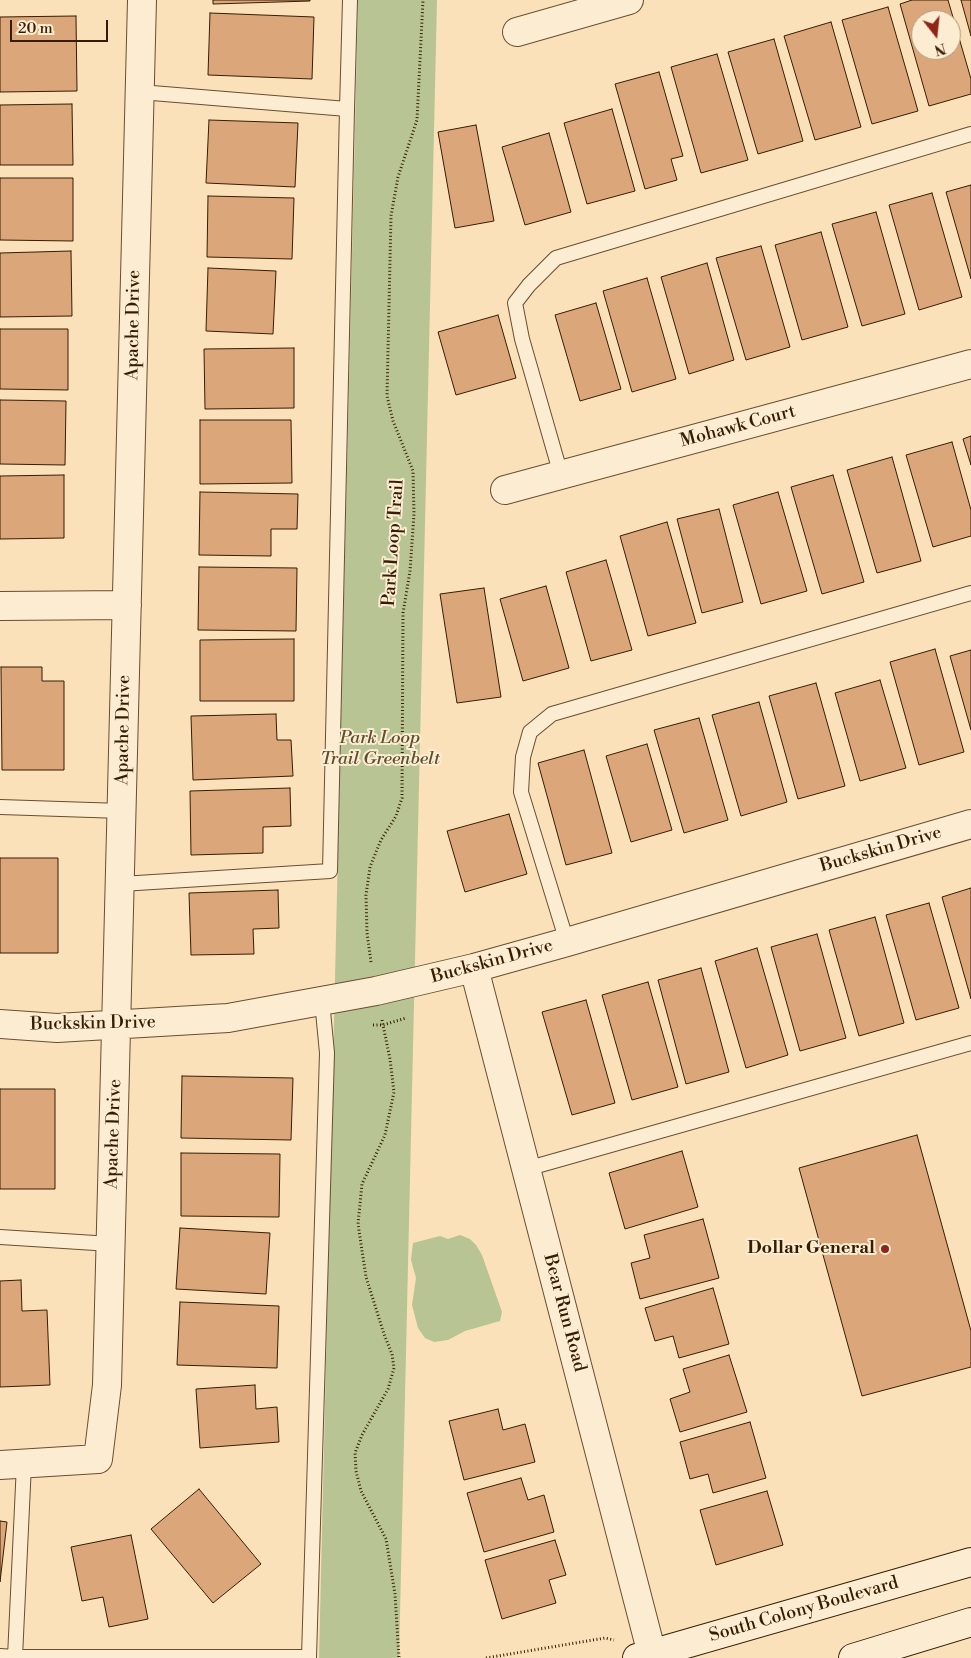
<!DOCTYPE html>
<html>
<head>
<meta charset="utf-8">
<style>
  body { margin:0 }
  #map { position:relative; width:971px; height:1658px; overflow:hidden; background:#fae1ba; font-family:"Libre Bodoni",serif }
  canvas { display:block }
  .north { position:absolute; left:911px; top:10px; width:50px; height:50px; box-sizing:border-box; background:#fcecd2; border:1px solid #ad997f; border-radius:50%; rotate:164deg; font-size:14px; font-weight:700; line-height:20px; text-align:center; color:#361d02 }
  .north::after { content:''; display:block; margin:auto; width:18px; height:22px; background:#8f2418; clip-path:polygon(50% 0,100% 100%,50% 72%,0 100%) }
  .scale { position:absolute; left:10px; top:20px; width:98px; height:22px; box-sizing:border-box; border:2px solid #361d02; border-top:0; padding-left:6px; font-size:15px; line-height:18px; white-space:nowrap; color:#361d02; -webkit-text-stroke:4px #fcecd2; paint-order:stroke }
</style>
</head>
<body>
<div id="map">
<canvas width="971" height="1658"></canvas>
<div class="north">N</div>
<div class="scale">20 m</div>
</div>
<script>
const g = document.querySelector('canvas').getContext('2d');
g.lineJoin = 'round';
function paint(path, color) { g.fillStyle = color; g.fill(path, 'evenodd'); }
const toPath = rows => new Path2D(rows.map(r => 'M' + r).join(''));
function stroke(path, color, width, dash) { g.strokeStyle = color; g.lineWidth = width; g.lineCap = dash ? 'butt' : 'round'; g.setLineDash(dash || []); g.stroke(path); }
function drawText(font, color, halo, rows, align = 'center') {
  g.font = font + ' "Libre Bodoni",serif'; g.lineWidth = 4; g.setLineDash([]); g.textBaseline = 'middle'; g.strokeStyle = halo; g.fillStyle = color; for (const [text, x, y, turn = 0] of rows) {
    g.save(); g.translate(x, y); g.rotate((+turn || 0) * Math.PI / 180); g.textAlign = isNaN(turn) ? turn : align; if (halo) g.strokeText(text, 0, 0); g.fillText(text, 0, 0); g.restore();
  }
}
const green = toPath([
  [358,0,437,0,399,1658,319,1658],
  [460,1235,470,1239,476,1245,482,1255,502,1312,500,1321,465,1331,448,1340,434,1342,425,1338,418,1328,412,1305,416,1278,411,1260,413,1243,440,1236,448,1239]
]);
const building = toPath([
  [213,0,310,0,310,1,213,4,213,0],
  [912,0,948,0,971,79,971,94,929,106,900,4,912,0],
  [921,20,951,20,951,50,921,50,921,20],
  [961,0,971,0,971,36,961,0],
  [888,7,918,111,872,124,842,20,888,7],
  [210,13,314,17,312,79,208,75,210,13],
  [76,16,77,91,0,92,0,17,76,16],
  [831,22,861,127,815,140,784,36,831,22],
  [774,39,803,141,758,154,728,52,774,39],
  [717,54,748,160,701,173,671,67,717,54],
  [659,72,683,156,671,159,677,180,645,189,615,84,659,72],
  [72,104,73,165,0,165,0,105,72,104],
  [612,109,635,191,587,204,564,123,612,109],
  [209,120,298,123,295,187,206,183,209,120],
  [476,125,494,221,455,228,438,132,476,125],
  [549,133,571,212,525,225,502,147,549,133],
  [0,178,73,178,73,241,0,240,0,178],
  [971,185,971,279,946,192,971,185],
  [932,193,962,297,919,310,889,205,932,193],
  [208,196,294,198,292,259,207,257,208,196],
  [876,212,905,314,862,326,832,224,876,212],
  [821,232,848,327,802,340,775,245,821,232],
  [761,246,790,347,746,360,716,258,761,246],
  [71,251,72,316,0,317,0,253,71,251],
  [707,263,734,360,689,374,661,277,707,263],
  [208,268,276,271,273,334,206,331,208,268],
  [647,278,676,379,632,392,603,291,647,278],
  [596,303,621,389,580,401,555,315,596,303],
  [498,315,516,378,456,395,438,332,498,315],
  [0,329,68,329,68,390,0,389,0,329],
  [294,348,294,408,205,409,204,349,294,348],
  [0,400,66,401,65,465,0,464,0,400],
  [200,420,291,420,292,483,200,484,200,420],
  [971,436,971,465,963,439,971,436],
  [952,442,971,510,971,536,933,547,906,455,952,442],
  [892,457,921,561,877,573,847,470,892,457],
  [64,475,64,538,0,539,0,476,64,475],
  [833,475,864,582,822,594,791,487,833,475],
  [200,492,298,494,297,529,271,529,271,556,199,555,200,492],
  [778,492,807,591,761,604,733,505,778,492],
  [719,509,743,602,702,613,677,519,719,509],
  [667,522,696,623,648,636,620,536,667,522],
  [606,560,632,650,591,661,566,572,606,560],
  [199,567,297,568,296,631,198,630,199,567],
  [546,586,569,668,523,681,500,599,546,586],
  [484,588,501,697,457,703,440,594,484,588],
  [294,639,294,701,200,701,200,640,294,639],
  [935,649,964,752,919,765,890,662,935,649],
  [971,650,971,730,950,656,971,650],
  [1,667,42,667,42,681,64,681,64,770,2,770,1,667],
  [880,680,906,768,860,781,835,693,880,680],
  [816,683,845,786,798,799,769,696,816,683],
  [759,702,787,802,741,816,712,715,759,702],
  [276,714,277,740,291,740,293,776,193,780,191,716,276,714],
  [699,718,728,820,684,833,654,730,699,718],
  [647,744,672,830,631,842,606,756,647,744],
  [584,750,612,853,566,865,538,763,584,750],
  [290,788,291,826,263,827,263,853,191,855,190,791,290,788],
  [509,814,527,874,465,892,447,831,509,814],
  [0,858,58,858,58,953,0,953,0,858],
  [971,888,971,999,942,897,971,888],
  [278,890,279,928,253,929,254,954,191,955,189,893,278,890],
  [929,903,959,1008,916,1020,886,915,929,903],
  [875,917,904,1023,859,1036,829,930,875,917],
  [817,934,846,1038,800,1051,771,947,817,934],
  [757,948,788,1055,746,1068,715,961,757,948],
  [701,968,729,1072,686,1084,658,980,701,968],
  [648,982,678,1087,632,1100,602,995,648,982],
  [586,1000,615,1103,572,1115,542,1012,586,1000],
  [182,1076,293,1078,291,1140,181,1138,182,1076],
  [0,1089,55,1089,55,1189,0,1189,0,1089],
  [917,1135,971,1331,971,1367,862,1396,799,1168,917,1135],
  [682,1151,698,1207,625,1229,609,1173,682,1151],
  [181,1153,280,1154,279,1217,181,1216,181,1153],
  [703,1219,719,1278,640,1299,631,1263,650,1258,644,1235,703,1219],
  [180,1228,270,1233,266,1294,176,1289,180,1228],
  [21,1280,22,1311,47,1310,50,1385,0,1387,0,1281,21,1280],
  [713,1288,729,1344,679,1358,673,1336,655,1341,645,1308,713,1288],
  [180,1302,279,1306,277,1368,177,1365,180,1302],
  [729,1355,747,1412,680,1432,670,1399,690,1392,683,1369,729,1355],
  [255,1385,256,1409,277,1407,279,1442,200,1448,196,1389,255,1385],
  [498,1409,503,1430,525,1424,535,1462,464,1480,449,1421,498,1409],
  [750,1422,766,1478,713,1493,708,1474,690,1479,680,1442,750,1422],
  [521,1478,528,1500,544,1495,554,1532,484,1552,467,1493,521,1478],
  [199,1489,261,1564,213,1603,151,1529,199,1489],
  [767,1491,783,1545,716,1565,700,1510,767,1491],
  [0,1521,7,1522,0,1582,0,1521],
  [131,1535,148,1619,109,1627,103,1597,82,1601,71,1547,131,1535],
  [555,1540,566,1575,549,1580,556,1603,502,1619,485,1560,555,1540]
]);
const path = toPath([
  [371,962,367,933,366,895,370,867,381,840,396,816,402,798,403,613,410,571,414,514,413,471,393,421,387,396,391,216,398,177,417,120,423,0],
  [382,1020,390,1059,394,1092,385,1135,362,1184,358,1224,366,1277,384,1334,392,1354,394,1368,388,1389,362,1435,355,1453,356,1471,361,1491,386,1539,395,1594,399,1658],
  [373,1025,383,1025,406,1018],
  [486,1658,605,1638,614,1640]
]);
const service = toPath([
  [140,92,347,109,350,0],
  [561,475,522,339,515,303,529,285,556,258,971,134],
  [0,807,122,811],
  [121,884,330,871,347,109],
  [567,942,521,792,523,757,530,732,552,714,971,593],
  [526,1169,971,1043],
  [0,1237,111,1244],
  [24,1464,15,1657,309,1657,327,1053,322,1001],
  [0,1656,15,1657]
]);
const minor = toPath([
  [517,32,629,0],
  [505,490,971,364],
  [0,606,127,605],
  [474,968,653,1658],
  [0,1024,57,1028,228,1018,376,991,474,968,567,942,971,824],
  [0,1465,98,1459,107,1385,142,0]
]);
const secondary = toPath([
  [637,1658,971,1562],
  [853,1658,971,1622]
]);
const markers = [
  [885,1249,5,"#8f2418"]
];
const streetNames = [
  ["Apache Drive",134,325,-89],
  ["Mohawk Court",738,427,-15],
  ["Park Loop Trail",394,543,-86],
  ["Apache Drive",124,730,-89],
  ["Buckskin Drive",881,850,-16],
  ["Buckskin Drive",492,962,-15],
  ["Buckskin Drive",93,1024,-1],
  ["Apache Drive",114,1134,-88],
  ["Bear Run Road",564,1313,75],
  ["South Colony Boulevard",804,1610,-16]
];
const parkNames = [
  ["Park Loop",380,739],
  ["Trail Greenbelt",380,760]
];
const poiNames = [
  ["Dollar General",875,1249]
];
paint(green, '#b9c494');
paint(building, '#dca67b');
stroke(building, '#361d02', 1);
stroke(service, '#674e30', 16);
stroke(minor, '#674e30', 30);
stroke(secondary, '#361d02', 30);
stroke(path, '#361d02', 3, [1, 2.5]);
stroke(service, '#fcecd2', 14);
stroke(minor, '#fcecd2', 28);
stroke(secondary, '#fcecd2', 28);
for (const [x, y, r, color] of markers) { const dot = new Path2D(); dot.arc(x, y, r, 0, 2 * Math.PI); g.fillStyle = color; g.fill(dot); stroke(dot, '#fcecd2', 2); }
drawText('18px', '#361d02', '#fcecd2', streetNames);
drawText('italic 18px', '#5d4f2e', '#fcecd2', parkNames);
drawText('bold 18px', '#361d02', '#fcecd2', poiNames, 'right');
</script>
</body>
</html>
